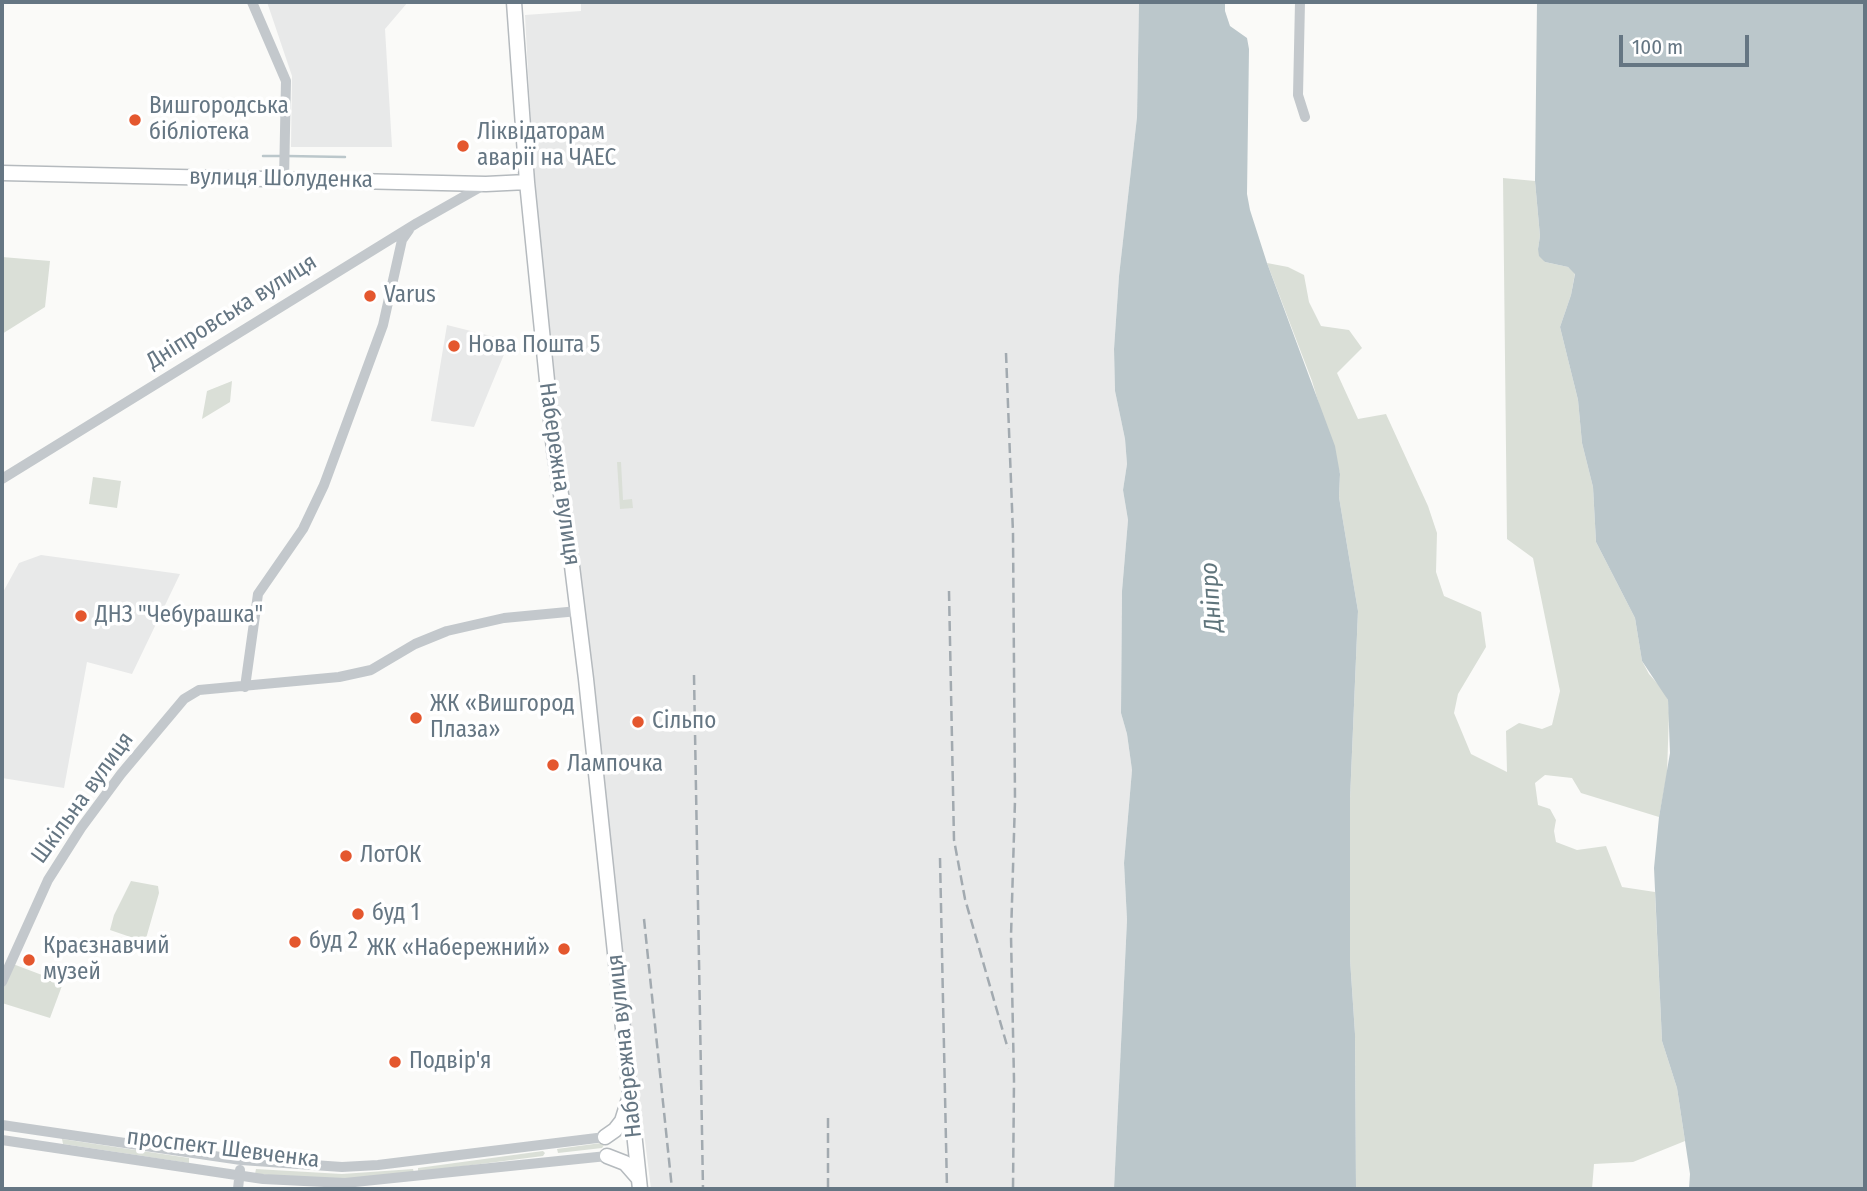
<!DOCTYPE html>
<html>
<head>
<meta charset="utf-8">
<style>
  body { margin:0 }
  #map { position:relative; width:1867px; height:1191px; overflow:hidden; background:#fafaf8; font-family:"Fira Sans Condensed",sans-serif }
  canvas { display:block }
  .frame { position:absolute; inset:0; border:4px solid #657683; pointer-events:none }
  .scale { position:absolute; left:1619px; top:35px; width:130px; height:32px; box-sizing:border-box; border:4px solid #657683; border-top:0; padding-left:9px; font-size:21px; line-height:24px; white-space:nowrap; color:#657683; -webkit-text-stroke:5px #fff; paint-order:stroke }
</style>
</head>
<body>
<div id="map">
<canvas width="1867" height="1191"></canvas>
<div class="frame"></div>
<div class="scale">100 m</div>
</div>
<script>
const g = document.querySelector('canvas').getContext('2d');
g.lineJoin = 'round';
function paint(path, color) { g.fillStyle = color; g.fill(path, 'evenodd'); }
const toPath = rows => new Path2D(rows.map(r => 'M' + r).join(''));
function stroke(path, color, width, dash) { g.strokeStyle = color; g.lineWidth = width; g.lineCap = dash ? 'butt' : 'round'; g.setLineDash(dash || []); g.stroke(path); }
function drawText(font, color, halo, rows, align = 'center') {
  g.font = font + ' "Fira Sans Condensed",sans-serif'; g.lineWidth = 7; g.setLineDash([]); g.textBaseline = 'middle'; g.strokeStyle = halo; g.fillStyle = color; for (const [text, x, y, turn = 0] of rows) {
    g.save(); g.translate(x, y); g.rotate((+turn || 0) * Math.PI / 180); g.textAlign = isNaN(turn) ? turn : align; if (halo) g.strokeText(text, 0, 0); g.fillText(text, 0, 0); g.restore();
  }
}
const built = toPath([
  [267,2,408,2,385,29,392,147,291,147,292,76],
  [581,2,1139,2,1137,117,1119,276,1114,349,1115,391,1125,439,1127,464,1123,490,1128,520,1122,591,1121,713,1127,734,1132,770,1124,863,1127,920,1114,1189,651,1189,545,334,529,90,525,15,581,11],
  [447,325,499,338,498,352,505,352,474,427,431,421],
  [41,555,180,574,132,674,87,662,64,788,2,778,2,594,19,563]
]);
const green = toPath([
  [1503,178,1535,181,1540,236,1538,249,1545,262,1568,267,1575,273,1571,295,1560,327,1578,400,1582,443,1593,487,1596,542,1635,618,1642,661,1649,674,1663,690,1668,700,1669,713,1667,774,1659,817,1581,793,1572,778,1545,775,1535,783,1538,805,1550,809,1556,820,1554,831,1556,842,1577,850,1606,846,1622,887,1655,892,1662,1041,1677,1088,1685,1141,1633,1162,1594,1164,1592,1189,1356,1189,1355,1034,1350,959,1350,799,1358,611,1339,497,1340,474,1312,381,1267,263,1288,267,1304,275,1309,302,1321,326,1349,330,1362,348,1337,373,1358,419,1386,414,1428,506,1437,533,1436,572,1444,596,1481,612,1486,647,1458,694,1454,713,1471,754,1507,772,1506,731,1519,723,1542,729,1552,725,1560,691,1533,558,1507,539],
  [2,257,50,261,45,307,2,334],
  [232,381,230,402,202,419,207,391],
  [617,462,621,462,623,500,632,499,633,508,620,509],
  [93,477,121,481,117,508,89,504],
  [131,881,158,886,159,893,145,942,110,930,114,915],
  [13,964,63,983,50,1018,2,1003,2,989],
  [62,1139,189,1158,189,1163,63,1144],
  [601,1143,604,1145,602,1148,558,1153,557,1149],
  [543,1151,545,1153,543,1156,418,1172,418,1168],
  [256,1169,342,1174,413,1169,414,1173,371,1178,317,1178,255,1174]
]);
const water = toPath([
  [1139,2,1225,2,1225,11,1230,26,1247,38,1249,49,1247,194,1250,210,1267,263,1335,446,1340,474,1339,497,1358,611,1350,799,1350,959,1355,1034,1356,1189,1114,1189,1127,920,1124,863,1132,770,1127,734,1121,713,1122,591,1128,520,1123,490,1127,464,1125,439,1115,391,1114,349,1119,276,1137,117],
  [1537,2,1865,2,1865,1189,1689,1189,1690,1174,1677,1088,1662,1041,1654,868,1659,817,1670,753,1668,700,1642,661,1635,618,1596,542,1593,487,1582,443,1578,400,1560,327,1571,295,1575,274,1568,267,1545,262,1539,256,1538,249,1540,236,1535,181]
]);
const stream = toPath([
  [263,156,280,156],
  [287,156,345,157]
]);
const minor = toPath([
  [252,2,286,81,284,180],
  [1300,2,1298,95,1305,117],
  [2,479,417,223,484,185],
  [245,687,258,594,303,529,324,485,383,325,402,240,409,230],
  [2,982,48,880,81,828,121,774,184,699,199,690,339,677,371,670,415,644,447,631,504,618,578,611],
  [2,1125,241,1160,342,1167,378,1165,605,1137],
  [2,1140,263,1179,345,1183,607,1156],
  [238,1189,240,1170]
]);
const major = toPath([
  [514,2,527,182,554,450,571,558,586,679,640,1189],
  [2,173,486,184,527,182],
  [605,1137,615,1130,622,1121,628,1102],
  [607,1156,625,1163,639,1179]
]);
const rail = toPath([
  [1006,353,1013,533,1015,800,1011,936,1014,1080,1013,1189],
  [949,591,954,840,965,899,1008,1049],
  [694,675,703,1189],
  [940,858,947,1189],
  [644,919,672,1189],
  [828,1118,828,1189]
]);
const markers = [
  [135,120,7,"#e4572e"],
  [463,146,7,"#e4572e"],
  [370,296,7,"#e4572e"],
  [454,346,7,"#e4572e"],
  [81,616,7,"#e4572e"],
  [416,718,7,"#e4572e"],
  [638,722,7,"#e4572e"],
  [553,765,7,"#e4572e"],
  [346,856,7,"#e4572e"],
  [358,914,7,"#e4572e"],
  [295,942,7,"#e4572e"],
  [564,949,7,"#e4572e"],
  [29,960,7,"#e4572e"],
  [395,1062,7,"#e4572e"]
];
const poiNames = [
  ["Вишгородська",149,107],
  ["бібліотека",149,133],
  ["Ліквідаторам",477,133],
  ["аварії на ЧАЕС",477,159],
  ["Varus",384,296],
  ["Нова Пошта 5",468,346],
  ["ДНЗ \"Чебурашка\"",95,616],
  ["ЖК «Вишгород",430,705],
  ["Плаза»",430,731],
  ["Сільпо",652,722],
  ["Лампочка",567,765],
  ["ЛотОК",360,856],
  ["буд 1",372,914],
  ["буд 2",309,942],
  ["Краєзнавчий",43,947],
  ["музей",43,973],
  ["ЖК «Набережний»",550,949,"right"],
  ["Подвір'я",409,1062]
];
const streetNames = [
  ["вулиця Шолуденка",281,179,1],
  ["Дніпровська вулиця",232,312,-32],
  ["Набережна вулиця",559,474,82],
  ["Шкільна вулиця",83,798,-54],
  ["Набережна вулиця",625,1046,-96],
  ["проспект Шевченка",223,1149,7]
];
const waterNames = [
  ["Дніпро",1212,597,-94]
];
paint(built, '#e8e9e9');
paint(green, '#dadfd7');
paint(water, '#bbc7cb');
stroke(stream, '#bbc7cb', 2.5);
stroke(major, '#b5babe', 17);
stroke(minor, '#c3c8cc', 10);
stroke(major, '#fff', 14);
stroke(rail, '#a2aab0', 2.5, [10, 5]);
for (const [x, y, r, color] of markers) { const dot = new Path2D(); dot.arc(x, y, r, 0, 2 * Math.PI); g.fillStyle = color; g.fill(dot); stroke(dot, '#fff', 2.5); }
drawText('23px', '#657683', '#fff', poiNames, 'left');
drawText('23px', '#657683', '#fff', streetNames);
drawText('italic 24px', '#60757c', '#fff', waterNames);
</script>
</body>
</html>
